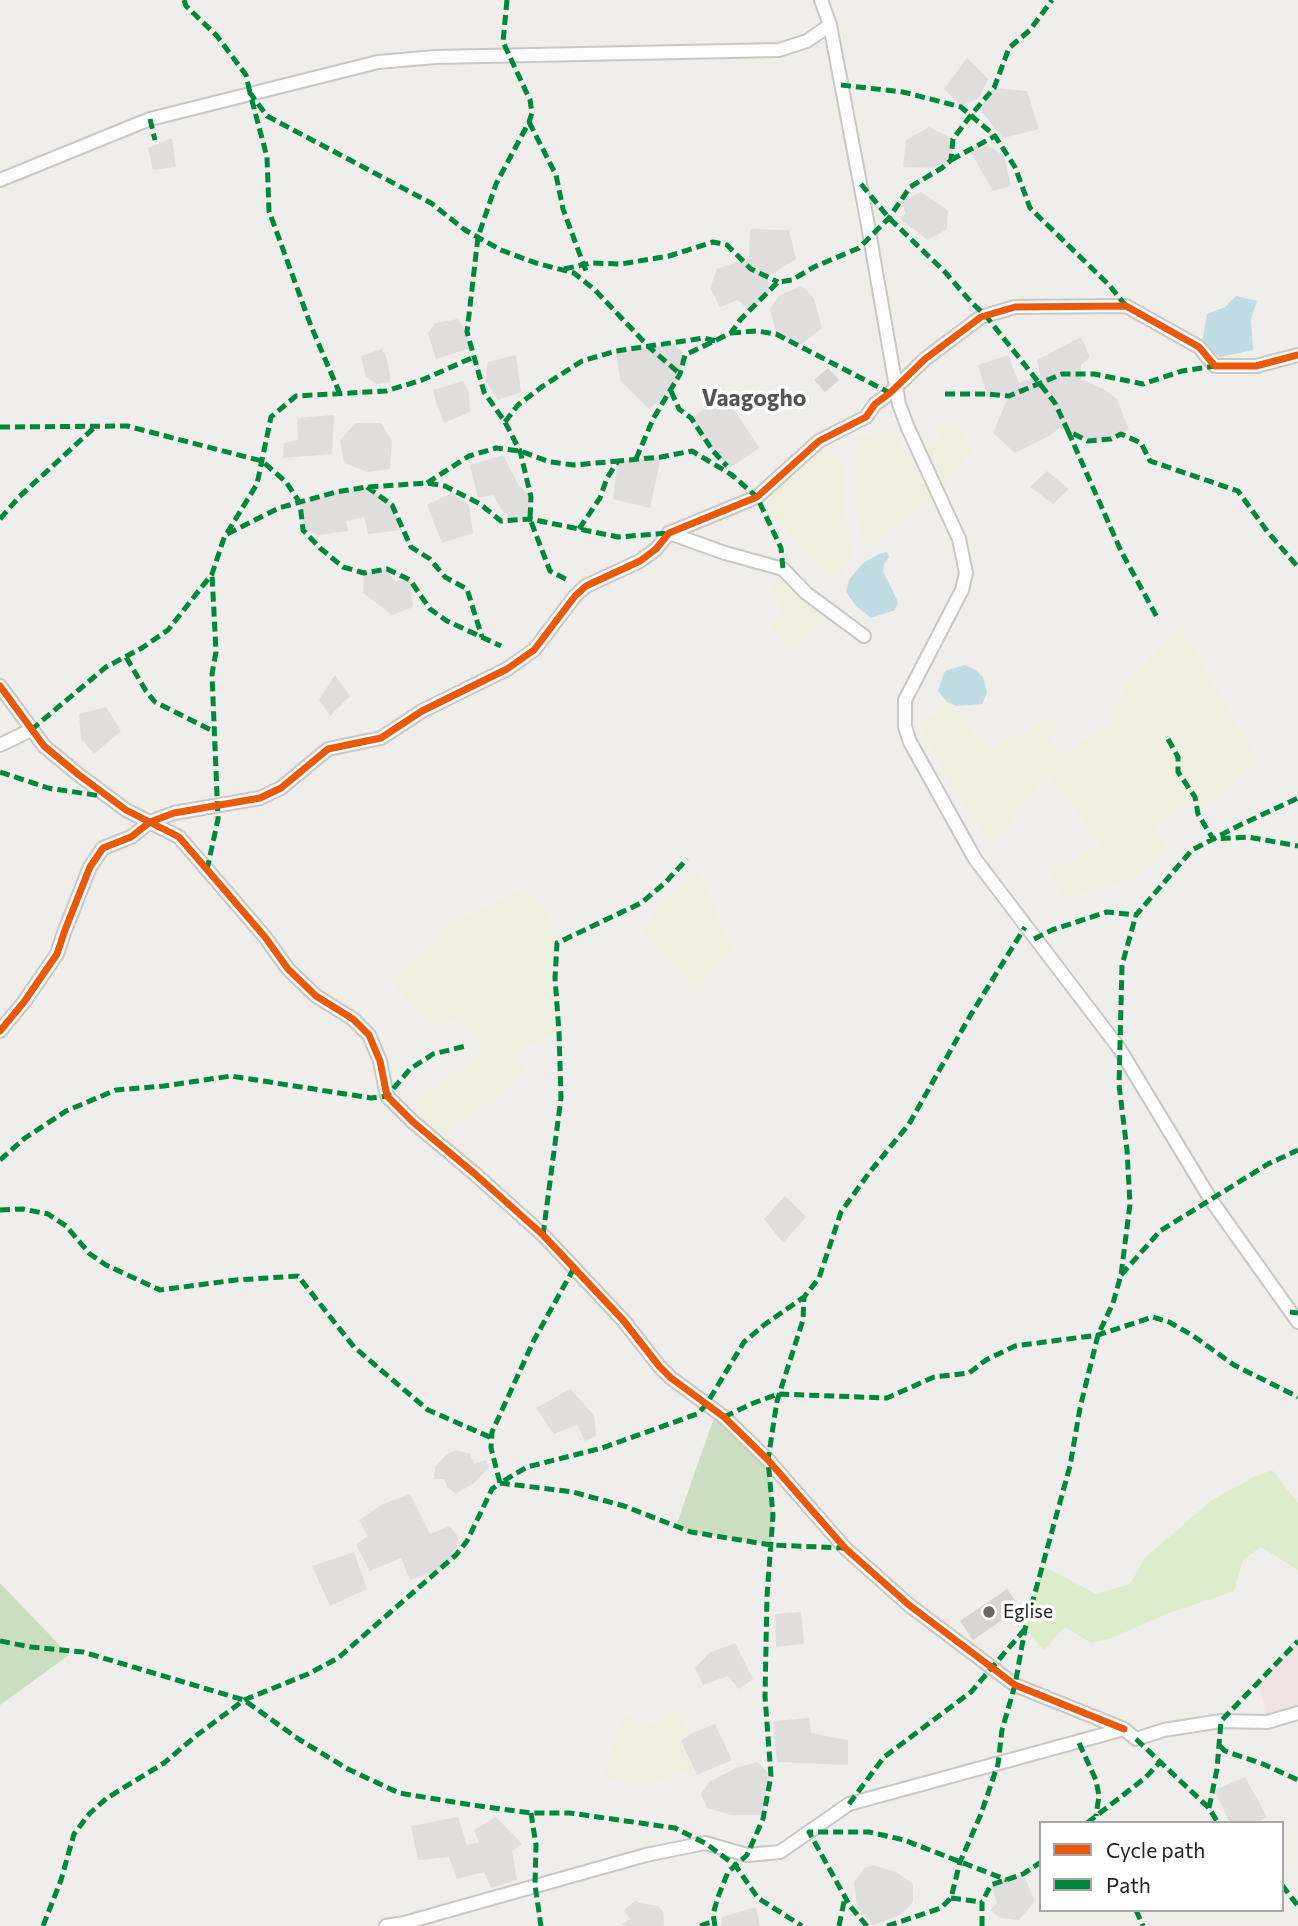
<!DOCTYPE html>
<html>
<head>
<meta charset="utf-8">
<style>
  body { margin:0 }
  #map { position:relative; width:1298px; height:1926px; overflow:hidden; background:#f0eeeb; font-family:Commissioner,sans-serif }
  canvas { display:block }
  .legend { position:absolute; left:1039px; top:1821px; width:245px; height:91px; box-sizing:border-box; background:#fff; border:2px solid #a7a7a7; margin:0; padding:9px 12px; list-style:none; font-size:21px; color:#222 }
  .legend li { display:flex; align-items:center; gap:14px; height:35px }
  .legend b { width:35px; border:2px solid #a7a7a7 }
</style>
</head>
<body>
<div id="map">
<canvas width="1298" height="1926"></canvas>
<ul class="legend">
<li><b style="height:9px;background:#e8590c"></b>Cycle path</li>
<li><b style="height:9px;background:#00873e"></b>Path</li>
</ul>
</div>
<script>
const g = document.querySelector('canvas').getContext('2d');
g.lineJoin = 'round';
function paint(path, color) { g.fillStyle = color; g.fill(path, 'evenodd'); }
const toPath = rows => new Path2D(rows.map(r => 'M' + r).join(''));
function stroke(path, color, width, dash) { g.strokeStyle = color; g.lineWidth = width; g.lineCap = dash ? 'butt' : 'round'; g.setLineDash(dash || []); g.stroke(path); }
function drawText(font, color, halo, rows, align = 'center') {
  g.font = font + ' Commissioner,sans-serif'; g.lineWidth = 7; g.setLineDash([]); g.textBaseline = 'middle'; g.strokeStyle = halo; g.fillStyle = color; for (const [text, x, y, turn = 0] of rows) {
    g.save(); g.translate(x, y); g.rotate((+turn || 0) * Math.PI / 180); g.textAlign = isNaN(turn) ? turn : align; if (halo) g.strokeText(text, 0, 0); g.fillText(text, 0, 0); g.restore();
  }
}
const residential = toPath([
  [967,58,988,79,979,98,961,106,944,89],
  [994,88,1027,91,1039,129,1003,138,982,112,984,101],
  [929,127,953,139,951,160,942,168,903,167,906,140],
  [172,138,176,167,153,170,148,148],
  [983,142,1004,156,1011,186,993,191,969,149],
  [921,192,948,210,947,229,928,240,900,219,906,213,900,202],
  [750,229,789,230,796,259,768,276,769,293,750,311,738,300,720,307,710,288,717,269,749,258],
  [802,286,814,298,822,328,799,346,776,334,770,309,780,295],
  [458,319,467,332,471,348,436,359,428,333,435,323],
  [1081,337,1090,357,1081,365,1081,379,1103,389,1117,399,1129,430,1111,439,1092,442,1060,428,1049,436,1015,453,993,433,1008,397,987,394,978,365,1008,355,1019,383,1040,375,1037,360],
  [674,344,685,355,680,374,671,391,649,409,620,380,616,351],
  [382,349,387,359,391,382,377,384,366,377,361,356],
  [516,355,521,392,498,400,485,380,488,362],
  [463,381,469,393,470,412,444,423,437,406,433,390],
  [725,395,759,448,730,468,713,451,691,418],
  [334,415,332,454,283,458,284,443,298,440,297,418],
  [356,423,381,423,392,441,390,469,367,472,344,463,340,440],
  [503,455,519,486,531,497,530,519,514,521,502,511,493,495,478,498,470,465],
  [661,457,650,508,613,499,618,461],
  [1047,471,1069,489,1053,504,1030,487],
  [367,487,392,505,402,530,368,534,364,517,346,521,348,531,319,535,303,530,300,503,336,492],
  [452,493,469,505,473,533,442,543,427,505],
  [387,569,394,581,410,580,413,607,392,615,363,593,364,573],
  [335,675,350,696,330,716,319,700],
  [106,707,121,731,94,754,81,739,79,714],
  [785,1196,806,1217,783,1243,764,1219],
  [570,1389,594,1415,596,1436,585,1441,577,1425,554,1434,536,1408],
  [456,1450,470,1454,474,1464,486,1460,489,1467,474,1483,456,1494,448,1488,444,1479,434,1479,435,1467,445,1456],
  [410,1494,430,1534,450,1526,458,1537,456,1555,439,1570,410,1580,401,1558,370,1571,356,1545,368,1536,359,1520,381,1505],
  [354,1552,367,1589,330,1606,312,1566],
  [801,1612,804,1644,776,1647,775,1614],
  [735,1643,753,1679,739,1689,728,1676,703,1685,695,1668,709,1653],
  [809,1718,811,1733,848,1740,848,1765,777,1762,773,1721],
  [715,1724,732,1760,697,1775,681,1741,690,1734],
  [758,1762,771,1776,763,1815,732,1815,707,1808,701,1794,709,1782,738,1767],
  [1245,1777,1267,1817,1255,1823,1230,1823,1214,1790],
  [458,1817,467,1845,479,1842,474,1830,496,1817,522,1844,512,1851,517,1880,491,1888,484,1872,457,1879,449,1857,418,1860,411,1826],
  [873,1865,896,1872,913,1884,913,1902,901,1915,873,1925,857,1907,854,1882,864,1868],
  [1023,1874,1035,1901,1019,1920,1001,1918,990,1910,997,1903,991,1885],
  [636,1900,639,1903,658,1906,663,1911,664,1926,624,1926,622,1924,630,1919,624,1910],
  [756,1907,760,1926,721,1926,722,1917]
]);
const commercial = toPath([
  [1298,1641,1298,1713,1267,1722,1259,1683]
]);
const farmland = toPath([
  [956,420,972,451,939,493,869,547,862,540,855,503,857,436,899,430,903,456,939,439,936,426],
  [826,447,844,465,844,507,853,558,836,581,815,565,770,512,767,496],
  [781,579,823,621,789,651,771,627,783,613,772,585],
  [1180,625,1257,759,1198,814,1195,798,1155,829,1168,852,1130,880,1062,899,1049,872,1101,844,1047,774,992,847,950,783,918,724,951,704,979,740,993,747,1054,717,1059,727,1049,740,1061,754,1112,723,1109,711,1123,696,1122,687],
  [699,872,733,951,695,990,643,933,659,904],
  [525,888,546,907,557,943,555,978,559,1032,513,1054,524,1068,504,1092,444,1134,426,1125,413,1100,485,1051,461,1021,427,1023,389,979,438,942,439,929],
  [676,1706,690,1734,681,1741,694,1769,640,1786,602,1779,624,1714,645,1728]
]);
const grass = toPath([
  [1272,1470,1298,1503,1298,1570,1261,1547,1243,1560,1234,1591,1169,1613,1112,1638,1091,1643,1065,1627,1044,1650,1025,1629,1042,1565,1096,1594,1130,1584,1146,1557,1212,1500,1252,1478]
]);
const forest = toPath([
  [716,1412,768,1460,773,1515,771,1545,691,1532,676,1526],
  [0,1583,69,1655,0,1705]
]);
const water = toPath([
  [1236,296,1257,301,1251,319,1253,350,1220,357,1202,342,1207,314,1225,307],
  [887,552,889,557,884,564,883,571,898,602,895,610,871,618,856,606,846,592,849,580,863,563,879,554],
  [965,665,976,670,983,677,987,693,982,704,957,706,947,702,938,691,945,671]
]);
const building = toPath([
  [828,368,839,380,825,392,814,380],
  [1007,1589,1020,1608,973,1640,960,1621]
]);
const minor = toPath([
  [821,0,830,25,867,220,899,404,908,428,959,539,966,573,962,590,905,700,905,727,910,742,975,859,1119,1048,1211,1200,1298,1322],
  [0,180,150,119,378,62,435,57,779,50,807,41,830,25],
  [669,533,725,553,783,569,806,593,864,636],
  [0,686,44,746,79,775,126,810,179,837,265,937,288,969,316,996,353,1019,369,1035,380,1061,387,1096,413,1122,475,1174,543,1235,623,1320,659,1366,671,1378,724,1417,768,1460,845,1548,909,1605,1015,1685,1124,1729],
  [0,745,31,730],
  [0,1031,24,1002,57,954,65,930,90,867,103,848,131,837,150,822,174,813,260,798,281,788,328,749,381,738,422,711,507,669,534,650,575,596,586,586,640,561,656,549,669,533,757,497,819,441,866,417,875,404,890,393,925,359,981,317,1015,307,1126,306,1199,347,1215,366,1256,366,1298,355],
  [386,1926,404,1923,646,1855,705,1843,747,1855,780,1852,849,1804,1124,1729,1136,1739,1164,1730,1221,1721,1267,1722,1298,1713]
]);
const quiet = toPath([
  [184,0,186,6,217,36,246,75,250,93],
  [507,0,503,42,530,100,532,113,529,122,496,184,478,237,467,332,484,392,505,422,520,451,531,497,530,519,550,571,568,580],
  [841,85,903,92,961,107,995,136,1015,167,1030,208,1109,285,1126,306],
  [150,119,155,140],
  [529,122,556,175,563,209,586,271],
  [951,160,995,136],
  [861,184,889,218,945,272,971,302,986,316,1055,403,1068,431,1088,441,1111,439,1121,434,1141,443,1150,461,1238,491,1267,531,1298,567],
  [564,269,591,263,621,264,669,256,713,242,727,245,751,269,778,282],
  [731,333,757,331,776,334,890,393],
  [671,391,679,409,691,418,713,451,727,466],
  [340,394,311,326,269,211,267,157,250,93,267,116,431,203,465,230,501,250,536,263,574,273,595,290,649,347,680,374],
  [945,394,987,394,1009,396,1062,374,1094,374,1143,384,1182,371,1215,366],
  [505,422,518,405,543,386,582,361,616,351,704,338,716,341],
  [0,427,127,426,262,461,286,482,300,503,303,530,320,548,343,567,364,573,387,569,410,580,430,609,447,621,501,646],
  [1068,431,1121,551,1158,619],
  [636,459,653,419,680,374,685,355,731,333,740,320,778,282,792,280,814,267,859,248,889,218,910,187,942,168,951,160,953,139,971,115,994,88,1009,48,1030,30,1052,0],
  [427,483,469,456,496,448,520,451,550,462,574,465,618,461],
  [367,487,392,505,411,547,430,559,445,577,467,589,482,637],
  [0,519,19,497,96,426],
  [579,529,600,498,607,478,618,461,661,457,692,451,732,475,757,497,781,548,783,569],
  [227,533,257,484,271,417,296,396,386,391,422,380,474,357],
  [126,657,146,691,155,702,215,732],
  [31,730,106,667,142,648,168,630,212,574,225,535,279,508,336,492,367,487,427,483,445,486,480,504,501,521,530,519,618,537,669,533],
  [1168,739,1178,757,1178,772,1195,797,1198,814,1213,839,1248,837,1298,846],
  [0,772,48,788,101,796],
  [207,870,218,819,212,674,216,652,212,574],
  [1034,939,1052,930,1107,912,1136,915,1192,850,1240,825,1298,798],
  [0,1160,25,1138,66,1111,116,1090,164,1086,231,1076,371,1098,387,1096,410,1069,433,1054,466,1046],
  [0,1210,23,1209,48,1214,66,1226,90,1254,106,1265,160,1290,236,1280,298,1276,354,1347,428,1410,492,1438],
  [543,1235,561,1098,559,1032,555,978,557,943,641,903,665,883,687,859],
  [574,1268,534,1340,492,1432,491,1448,500,1483,527,1467,602,1448,697,1414,706,1405,744,1342,764,1325,804,1297],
  [1121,1275,1160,1231,1268,1164,1298,1150],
  [1290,1312,1298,1313],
  [724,1417,751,1404,778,1394,887,1398,934,1377,969,1373,986,1360,1015,1346,1098,1335,1153,1317,1169,1322,1192,1335,1234,1365,1298,1397],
  [0,1641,31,1647,83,1652,244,1700,300,1740,348,1769,399,1793,472,1805,531,1813,570,1813,675,1828,705,1843,735,1865,758,1898,802,1926],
  [1136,1739,1209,1808,1218,1823],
  [1079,1743,1096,1780,1099,1796,1096,1816],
  [1220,1746,1225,1751,1263,1764,1298,1780],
  [849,1804,884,1757,971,1692,1025,1629],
  [1209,1808,1217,1769,1221,1721,1298,1641],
  [531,1813,536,1845,535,1885,541,1926],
  [1087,1823,1145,1778,1161,1761],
  [1282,1885,1298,1906],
  [951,1898,982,1902],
  [1136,1910,1143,1926],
  [43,1926,61,1880,74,1834,90,1813,107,1798,164,1763,197,1735,244,1700,308,1674,338,1658,456,1555,467,1541,492,1489,500,1483,573,1492,624,1506,691,1532,771,1545,845,1548],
  [700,1926,714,1921],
  [715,1926,713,1914,718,1897,728,1872,747,1855,763,1819,771,1776,765,1697,767,1596,773,1515,768,1460,777,1401,803,1320,804,1297,819,1278,841,1212,869,1173,909,1124,970,1016,1025,927],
  [839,1926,845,1897],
  [867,1926,850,1906,809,1832,869,1832,904,1840,1007,1880],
  [887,1926,941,1908,951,1898,960,1862,981,1814,998,1764,1002,1730,1015,1685,1025,1629,1070,1466,1080,1408,1098,1335,1113,1303,1121,1275,1130,1204,1127,1150,1119,1085,1122,965,1136,915],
  [982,1926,982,1902,991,1885,1023,1874,1041,1862]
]);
const cycleway = toPath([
  [0,686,44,746,79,775,126,810,179,837,265,937,288,969,316,996,353,1019,369,1035,380,1061,387,1096,413,1122,475,1174,543,1235,623,1320,659,1366,671,1378,724,1417,768,1460,845,1548,909,1605,1015,1685,1124,1729],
  [0,1031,24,1002,57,954,65,930,90,867,103,848,131,837,150,822,174,813,260,798,281,788,328,749,381,738,422,711,507,669,534,650,575,596,586,586,640,561,656,549,669,533,757,497,819,441,866,417,875,404,890,393,925,359,981,317,1015,307,1126,306,1199,347,1215,366,1256,366,1298,355]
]);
const markers = [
  [989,1612,7,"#6a6968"]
];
const poiNames = [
  ["Eglise",1003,1612]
];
const quarterNames = [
  ["Vaagogho",754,398]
];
paint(residential, '#dfdedc');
paint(commercial, '#f1e3e1');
paint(farmland, '#efefdf');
paint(grass, '#ddeccb');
paint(forest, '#cbdec1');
paint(water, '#bfdbe3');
paint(building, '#d7d4d2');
stroke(minor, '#c9c8c7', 16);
stroke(minor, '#fdfcfc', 12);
stroke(quiet, '#00873e', 5, [10, 5]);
stroke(cycleway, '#e8590c', 7);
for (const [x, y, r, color] of markers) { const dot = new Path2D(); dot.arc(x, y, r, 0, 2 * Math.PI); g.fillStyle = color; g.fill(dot); stroke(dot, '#fff', 2.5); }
drawText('19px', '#222', '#fff', poiNames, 'left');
drawText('bold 23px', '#555', '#fff', quarterNames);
</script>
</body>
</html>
